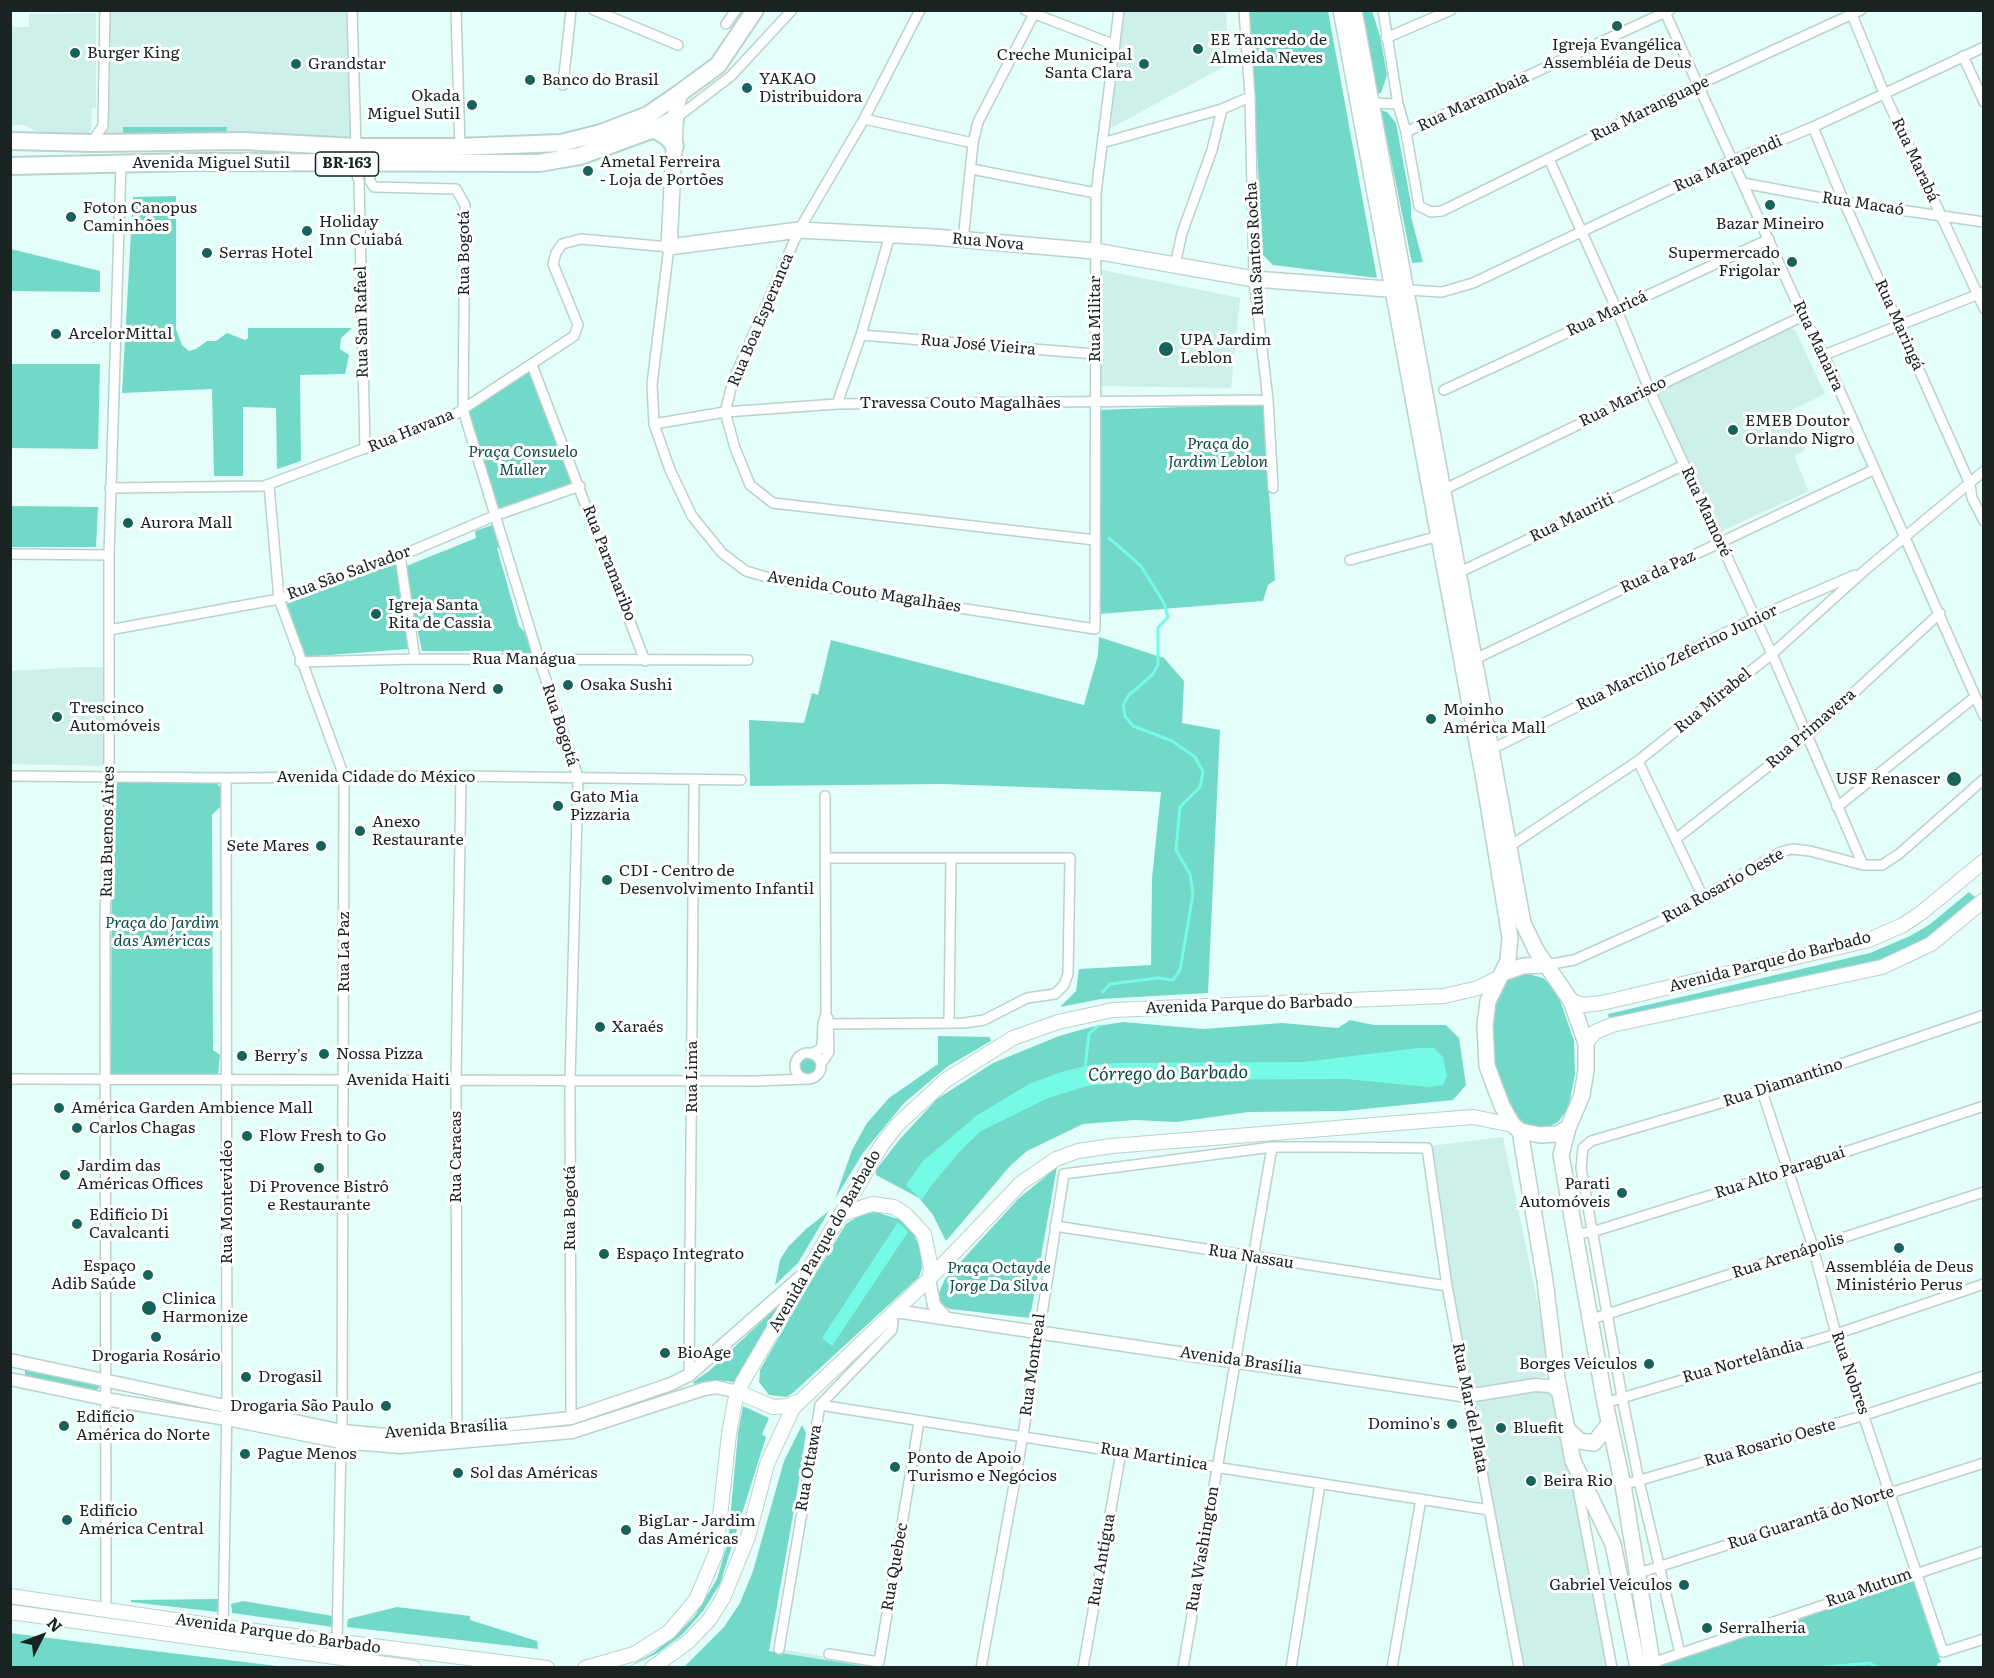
<!DOCTYPE html>
<html>
<head>
<meta charset="utf-8">
<style>
  body { margin:0 }
  #map { position:relative; width:1994px; height:1678px; overflow:hidden; background:#e4fef9; font-family:Literata,serif }
  canvas { display:block }
  .frame { position:absolute; inset:0; border:12px solid #192321; pointer-events:none }
  .north { position:absolute; left:12px; top:1606px; width:60px; height:60px; -webkit-text-stroke:4px #fff; paint-order:stroke; rotate:48deg; font-size:16px; font-weight:700; line-height:24px; text-align:center; color:#192321 }
  .north::after { content:''; display:block; margin:auto; width:21px; height:27px; background:#192321; clip-path:polygon(50% 0,100% 100%,50% 72%,0 100%) }
</style>
</head>
<body>
<div id="map">
<canvas width="1994" height="1678"></canvas>
<div class="frame"></div>
<div class="north">N</div>
</div>
<script>
const g = document.querySelector('canvas').getContext('2d');
g.lineJoin = 'round';
function paint(path, color) { g.fillStyle = color; g.fill(path, 'evenodd'); }
const toPath = rows => new Path2D(rows.map(r => 'M' + r).join(''));
function stroke(path, color, width, dash) { g.strokeStyle = color; g.lineWidth = width; g.lineCap = dash ? 'butt' : 'round'; g.setLineDash(dash || []); g.stroke(path); }
function drawText(font, color, halo, rows, align = 'center') {
  g.font = font + ' Literata,serif'; g.lineWidth = 6; g.setLineDash([]); g.textBaseline = 'middle'; g.strokeStyle = halo; g.fillStyle = color; for (const [text, x, y, turn = 0] of rows) {
    g.save(); g.translate(x, y); g.rotate((+turn || 0) * Math.PI / 180); g.textAlign = isNaN(turn) ? turn : align; if (halo) g.strokeText(text, 0, 0); g.fillText(text, 0, 0); g.restore();
  }
}
const built = toPath([
  [108,11,351,11,355,143,106,142],
  [1121,11,1226,11,1229,64,1111,128],
  [96,13,96,107,92,108,91,132,85,135,69,135,36,131,24,125,11,125,11,27,29,27,29,14],
  [1102,270,1240,298,1231,388,1095,386],
  [1787,328,1795,330,1825,394,1788,412,1805,450,1794,456,1809,491,1722,531,1714,527,1656,395,1658,389],
  [84,667,104,667,103,766,11,764,11,671],
  [1503,1137,1553,1375,1470,1390,1430,1146],
  [1554,1388,1608,1667,1524,1667,1473,1401],
  [779,1649,887,1667,719,1668]
]);
const green = toPath([
  [1249,11,1328,11,1377,278,1273,265,1263,255],
  [1360,11,1372,11,1380,36,1387,75,1381,93,1376,94],
  [1381,110,1387,112,1396,123,1411,204,1411,217,1423,262,1412,263],
  [123,127,227,127,226,134,123,136],
  [11,179,11,249,100,271,100,292,11,291],
  [176,196,176,329,182,345,189,351,196,349,207,341,216,341,227,333,245,340,248,338,248,328,352,328,341,338,340,349,349,355,345,374,300,375,301,461,277,469,276,408,243,407,243,476,214,476,212,389,122,393,133,197],
  [11,364,100,364,98,449,11,448],
  [528,370,530,371,573,484,502,511,498,510,467,409],
  [1263,404,1275,580,1268,585,1263,601,1099,614,1098,410],
  [11,506,98,507,96,547,11,547],
  [495,524,502,547,497,548,519,626,531,638,534,653,531,656,503,657,502,651,422,651,404,567,476,538,475,531],
  [392,562,399,567,408,649,303,657,300,655,286,604],
  [1099,637,1164,658,1184,681,1182,723,1220,730,1208,993,1101,999,1060,1007,1076,991,1079,969,1151,965,1152,878,1161,792,943,784,750,786,749,720,804,723,812,693,818,695,831,640,1084,705,1098,655],
  [119,782,217,783,220,787,220,807,212,815,213,1050,220,1055,218,1075,111,1074,112,788],
  [1969,892,1975,897,1928,937,1882,959,1609,1018,1608,1014,1870,953,1910,936,1929,925],
  [1525,973,1543,978,1553,988,1561,1003,1574,1041,1575,1075,1568,1109,1558,1122,1546,1128,1535,1128,1526,1125,1516,1115,1507,1100,1492,1063,1491,1010,1504,982],
  [1350,1020,1374,1025,1446,1025,1459,1038,1466,1085,1453,1100,1345,1111,1249,1112,1176,1122,1135,1120,1083,1124,1027,1151,1011,1165,946,1241,933,1215,919,1198,876,1175,876,1170,899,1140,937,1099,993,1063,1059,1036,1091,1027,1123,1022,1203,1029,1282,1023,1338,1028],
  [938,1036,990,1037,991,1041,948,1066,904,1103,863,1153,835,1199,852,1150,867,1123,889,1098,938,1064],
  '798 1066a10 10 0 1 1 20 0a10 10 0 1 1-20 0Z',
  [1057,1167,1030,1318,950,1309,942,1305,938,1295,945,1279,1018,1199],
  [829,1211,798,1263,775,1285,780,1260,788,1247,806,1229],
  [876,1212,901,1220,913,1232,921,1251,922,1268,919,1277,794,1392,787,1397,769,1395,759,1382,760,1370,804,1293,846,1224,862,1214],
  [779,1305,734,1382,715,1380,695,1384,693,1382,709,1371],
  [25,1368,101,1383,98,1389,91,1392,25,1376],
  [743,1406,769,1418,762,1434,766,1437,720,1584,703,1611,683,1634,658,1653,626,1668,653,1653,677,1634,694,1617,717,1579,728,1541,738,1433],
  [802,1425,806,1433,799,1481,769,1651,869,1667,683,1668,724,1627,740,1603,753,1571,784,1461],
  [1911,1575,1941,1662,1937,1664,1938,1668,1659,1668,1659,1664],
  [218,1599,218,1612,131,1602,131,1600],
  [243,1601,333,1616,333,1627,232,1613,231,1604],
  [397,1607,470,1616,470,1620,537,1641,538,1649,347,1627,348,1619],
  [10,1633,97,1644,285,1667,11,1667]
]);
const water = toPath([
  [1418,1048,1434,1048,1443,1057,1447,1076,1443,1085,1429,1087,1346,1079,1146,1080,1087,1086,1048,1098,981,1131,962,1149,930,1187,922,1200,906,1185,922,1162,976,1116,1029,1084,1061,1072,1090,1065,1118,1063,1304,1062],
  [898,1222,908,1232,832,1346,822,1338]
]);
const stream = toPath([
  [1103,992,1110,984,1158,978,1173,980,1180,970,1193,894,1190,874,1176,850,1180,807,1200,787,1203,772,1195,757,1172,741,1133,726,1125,716,1123,705,1129,695,1153,674,1158,665,1158,628,1168,617,1164,603,1141,566,1109,538],
  [1085,1068,1089,1034,1098,1026],
  [1817,1668,1870,1663,1877,1668]
]);
const minor = toPath([
  [352,10,356,147],
  [456,10,460,147],
  [594,10,678,45],
  [920,10,864,119,799,230,733,381,725,412,735,448,750,485,773,503,1095,540],
  [1025,10,1115,45],
  [1244,10,1250,97,1254,279,1268,400,1273,488],
  [1383,10,1398,104],
  [1664,10,1803,316,1824,355,1984,716],
  [1850,10,1884,93,1984,308],
  [726,24,736,10],
  [1386,38,1451,10],
  [1963,56,1984,102],
  [563,85,571,10],
  [1372,103,1398,104,1406,132,1419,206,1431,212,1442,211,1698,85,1861,10],
  [675,119,731,76,792,10],
  [864,119,973,143],
  [1813,127,1844,202,1970,484,1972,498,1984,521],
  [1406,132,1670,10],
  [92,142,103,126,105,10],
  [1102,143,1222,109,1250,97],
  [1549,159,1617,310,1649,389,1772,654,1863,865],
  [346,164,356,173,359,181,365,449],
  [370,164,370,181,374,187,456,189,465,205,463,410,539,659,578,777,570,1081,571,1418],
  [971,169,1096,193],
  [1743,183,1844,202,1984,222],
  [963,240,973,143,978,122,1036,10],
  [1175,265,1182,233,1212,150,1222,109],
  [1407,290,1442,292,1473,283,1731,161,1813,127,1984,47],
  [861,335,1095,354],
  [1824,355,1984,292],
  [532,365,645,661],
  [1444,390,1769,239],
  [837,404,861,335,890,235],
  [654,424,725,412,837,404,1268,400],
  [269,485,279,599,344,776,342,1431],
  [110,488,264,486,454,415,574,336,578,325,553,264,556,253,562,244,581,239,669,247,652,384,654,424,670,470,692,516,722,553,746,571,773,579,1095,629,1096,193,1119,10],
  [1445,489,1803,316],
  [10,554,109,555],
  [400,556,415,659],
  [1350,560,1439,536],
  [1460,572,1684,465],
  [109,630,279,599,400,556,494,516,580,486],
  [1475,659,1873,470],
  [300,662,415,659,748,660],
  [1492,749,1755,618,1855,575],
  [1638,761,1703,897],
  [10,776,226,778,461,776,741,780],
  [1837,807,1975,697],
  [1677,838,1808,735,1940,613],
  [1510,846,1638,761,1772,654,1864,571,1984,471],
  [1546,965,1574,960,1661,921,1781,852,1792,849,1810,851,1863,865,1882,865,1899,854,1984,779],
  [949,1022,951,858],
  [823,1024,964,1023,984,1020,1027,998,1055,994,1064,985,1068,974,1070,858,826,858],
  '795 1066a13 13 0 1 1 26 0a13 13 0 1 1-26 0Z',
  [811,1054,822,1048,823,1024,826,1013,825,796],
  [821,1064,829,1052,828,1018],
  [10,1079,757,1081,806,1079],
  [1762,1091,1813,1247,1836,1334,1943,1652,1984,1639],
  [1055,1226,1447,1286],
  [1576,1234,1592,1232,1788,1171,1984,1106],
  [1592,1319,1984,1192],
  [689,1375,694,780],
  [1605,1403,1836,1334,1984,1284],
  [820,1405,1489,1510],
  [457,1430,456,1080,461,776],
  [1576,1478,1612,1668],
  [1623,1485,1865,1415,1984,1376],
  [1639,1573,1984,1463],
  [106,1610,105,916,109,814,109,555,121,163],
  [223,1627,227,1405,226,778],
  [337,1642,341,1442],
  [779,1649,820,1405,892,1330,893,1322,890,1315],
  [1680,1653,1639,1481,1622,1397,1581,1168,1583,1148,1591,1141,1762,1091,1984,1015],
  [829,1654,879,1662,919,1422],
  [1652,1663,1984,1551],
  [981,1668,1023,1435,1064,1174,1272,1147,1334,1147,1427,1148,1447,1286,1519,1668],
  [1083,1668,1121,1452],
  [1183,1668,1272,1147],
  [1291,1668,1320,1484],
  [1392,1668,1421,1499]
]);
const tertiary = toPath([
  [929,1279,934,1305,946,1318],
  [895,1311,1468,1396,1535,1385,1550,1386,1561,1394],
  [10,1360,342,1431,397,1436,457,1430,571,1418,671,1384,689,1375,804,1274],
  [10,1379,105,1399,227,1419,341,1442,400,1447,572,1432,704,1389,716,1387,738,1392]
]);
const secondary = toPath([
  [1571,1001,1584,1005,1602,1003,1869,940,1903,925,1921,913,1984,861],
  [1586,1043,1595,1032,1612,1025,1882,967,1931,944,1984,900],
  [929,1279,1021,1183,1056,1159,1078,1151,1112,1146,1473,1117,1513,1125],
  [738,1392,773,1407,788,1406,797,1402],
  [10,1596,223,1627,547,1668],
  [10,1612,414,1668],
  [585,1668,634,1654,669,1632,696,1600,716,1553,729,1434,735,1401,742,1383,881,1146,898,1124,946,1080,1013,1038,1058,1022,1113,1010,1444,996,1478,988,1498,978],
  [652,1668,689,1641,709,1620,723,1598,748,1537,767,1464,793,1408,929,1279,931,1268,924,1234,905,1214,894,1207,872,1204,840,1215]
]);
const primary = toPath([
  [1341,10,1485,785,1510,937,1508,961,1488,1001,1485,1025,1487,1066,1502,1106,1513,1125,1520,1131,1540,1135,1557,1134,1568,1128],
  [1354,10,1523,923,1536,950,1571,1001,1586,1043,1586,1070,1582,1095,1568,1128,1561,1155,1605,1403,1623,1485,1653,1668],
  [680,93,676,108,669,247,799,230,934,237,1095,251,1254,279,1401,290],
  [1503,973,1523,966,1546,965],
  [1520,1131,1545,1281,1557,1378,1573,1461,1613,1544,1638,1668],
  [1568,1430,1580,1441,1594,1443,1609,1424]
]);
const trunk = toPath([
  [654,129,667,137,675,146],
  [10,141,94,143,243,141,356,147,457,147,561,143,601,133,648,115,680,93,718,65,755,10],
  [10,166,195,162,539,163,580,156,654,129,675,119]
]);
const markers = [
  [1617,26,6,"#186359"],
  [1198,49,6,"#186359"],
  [75,53,6,"#186359"],
  [296,64,6,"#186359"],
  [1144,64,6,"#186359"],
  [530,80,6,"#186359"],
  [747,88,6,"#186359"],
  [472,105,6,"#186359"],
  [588,171,6,"#186359"],
  [1770,205,6,"#186359"],
  [71,217,6,"#186359"],
  [307,231,6,"#186359"],
  [207,253,6,"#186359"],
  [1792,262,6,"#186359"],
  [56,334,6,"#186359"],
  [1166,349,8,"#186359"],
  [1733,430,6,"#186359"],
  [128,523,6,"#186359"],
  [376,614,6,"#186359"],
  [568,685,6,"#186359"],
  [498,689,6,"#186359"],
  [57,717,6,"#186359"],
  [1431,719,6,"#186359"],
  [1954,779,8,"#186359"],
  [558,806,6,"#186359"],
  [360,831,6,"#186359"],
  [321,846,6,"#186359"],
  [607,880,6,"#186359"],
  [600,1027,6,"#186359"],
  [324,1054,6,"#186359"],
  [242,1056,6,"#186359"],
  [59,1108,6,"#186359"],
  [77,1128,6,"#186359"],
  [247,1136,6,"#186359"],
  [319,1168,6,"#186359"],
  [65,1175,6,"#186359"],
  [1622,1193,6,"#186359"],
  [77,1224,6,"#186359"],
  [1899,1248,6,"#186359"],
  [604,1254,6,"#186359"],
  [148,1275,6,"#186359"],
  [149,1308,8,"#186359"],
  [156,1337,6,"#186359"],
  [665,1353,6,"#186359"],
  [1649,1364,6,"#186359"],
  [246,1377,6,"#186359"],
  [386,1406,6,"#186359"],
  [1452,1424,6,"#186359"],
  [64,1426,6,"#186359"],
  [1501,1428,6,"#186359"],
  [245,1454,6,"#186359"],
  [895,1467,6,"#186359"],
  [458,1473,6,"#186359"],
  [1531,1481,6,"#186359"],
  [67,1520,6,"#186359"],
  [626,1530,6,"#186359"],
  [1684,1585,6,"#186359"],
  [1707,1628,6,"#186359"]
];
const shields = [
  [347,164,63]
];
const shieldNames = [
  ["BR-163",347,164]
];
const poiNames = [
  ["EE Tancredo de",1210,40],
  ["Almeida Neves",1210,58],
  ["Igreja Evangélica",1617,45,"center"],
  ["Assembléia de Deus",1617,63,"center"],
  ["Burger King",87,53],
  ["Creche Municipal",1132,55,"right"],
  ["Santa Clara",1132,73,"right"],
  ["Grandstar",308,64],
  ["YAKAO",759,79],
  ["Distribuidora",759,97],
  ["Banco do Brasil",542,80],
  ["Okada",460,96,"right"],
  ["Miguel Sutil",460,114,"right"],
  ["Ametal Ferreira",600,162],
  ["- Loja de Portões",600,180],
  ["Foton Canopus",83,208],
  ["Caminhões",83,226],
  ["Holiday",319,222],
  ["Inn Cuiabá",319,240],
  ["Bazar Mineiro",1770,224,"center"],
  ["Serras Hotel",219,253],
  ["Supermercado",1780,253,"right"],
  ["Frigolar",1780,271,"right"],
  ["ArcelorMittal",68,334],
  ["UPA Jardim",1180,340],
  ["Leblon",1180,358],
  ["EMEB Doutor",1745,421],
  ["Orlando Nigro",1745,439],
  ["Aurora Mall",140,523],
  ["Igreja Santa",388,605],
  ["Rita de Cassia",388,623],
  ["Osaka Sushi",580,685],
  ["Poltrona Nerd",486,689,"right"],
  ["Trescinco",69,708],
  ["Automóveis",69,726],
  ["Moinho",1443,710],
  ["América Mall",1443,728],
  ["USF Renascer",1940,779,"right"],
  ["Gato Mia",570,797],
  ["Pizzaria",570,815],
  ["Anexo",372,822],
  ["Restaurante",372,840],
  ["Sete Mares",309,846,"right"],
  ["CDI - Centro de",619,871],
  ["Desenvolvimento Infantil",619,889],
  ["Xaraés",612,1027],
  ["Nossa Pizza",336,1054],
  ["Berry's",254,1056],
  ["América Garden Ambience Mall",71,1108],
  ["Carlos Chagas",89,1128],
  ["Flow Fresh to Go",259,1136],
  ["Jardim das",77,1166],
  ["Américas Offices",77,1184],
  ["Parati",1610,1184,"right"],
  ["Automóveis",1610,1202,"right"],
  ["Di Provence Bistrô",319,1187,"center"],
  ["e Restaurante",319,1205,"center"],
  ["Edifício Di",89,1215],
  ["Cavalcanti",89,1233],
  ["Espaço Integrato",616,1254],
  ["Espaço",136,1266,"right"],
  ["Adib Saúde",136,1284,"right"],
  ["Assembléia de Deus",1899,1267,"center"],
  ["Ministério Perus",1899,1285,"center"],
  ["Clinica",162,1299],
  ["Harmonize",162,1317],
  ["BioAge",677,1353],
  ["Drogaria Rosário",156,1356,"center"],
  ["Borges Veículos",1637,1364,"right"],
  ["Drogasil",258,1377],
  ["Drogaria São Paulo",374,1406,"right"],
  ["Edifício",76,1417],
  ["América do Norte",76,1435],
  ["Domino's",1440,1424,"right"],
  ["Bluefit",1513,1428],
  ["Pague Menos",257,1454],
  ["Ponto de Apoio",907,1458],
  ["Turismo e Negócios",907,1476],
  ["Sol das Américas",470,1473],
  ["Beira Rio",1543,1481],
  ["Edifício",79,1511],
  ["América Central",79,1529],
  ["BigLar - Jardim",638,1521],
  ["das Américas",638,1539],
  ["Gabriel Veículos",1672,1585,"right"],
  ["Serralheria",1719,1628]
];
const streetNames = [
  ["Rua Marambaia",1473,102,-25],
  ["Rua Maranguape",1650,109,-26],
  ["Rua Marabá",1915,160,65],
  ["Avenida Miguel Sutil",211,163],
  ["Rua Marapendi",1728,164,-24],
  ["Rua Macaó",1863,204,9],
  ["Rua Nova",988,242,5],
  ["Rua Santos Rocha",1255,249,-93],
  ["Rua Bogotá",464,253,-90],
  ["Rua Maricá",1607,314,-25],
  ["Rua Militar",1095,319,-90],
  ["Rua Boa Esperanca",761,320,-67],
  ["Rua San Rafael",362,322,-91],
  ["Rua Maringá",1899,325,66],
  ["Rua José Vieira",978,345,5],
  ["Rua Manaira",1818,346,65],
  ["Rua Marisco",1623,402,-26],
  ["Travessa Couto Magalhães",960,403],
  ["Rua Havana",411,431,-22],
  ["Rua Mamoré",1706,512,65],
  ["Rua Mauriti",1572,518,-26],
  ["Rua Paramaribo",609,563,69],
  ["Rua da Paz",1658,572,-25],
  ["Rua São Salvador",349,573,-20],
  ["Avenida Couto Magalhães",864,592,9],
  ["Rua Marcilio Zeferino Junior",1677,658,-26],
  ["Rua Manágua",524,659],
  ["Rua Mirabel",1713,701,-39],
  ["Rua Bogotá",560,725,72],
  ["Rua Primavera",1811,729,-41],
  ["Avenida Cidade do México",376,777],
  ["Rua Buenos Aires",108,832,-89],
  ["Rua Rosario Oeste",1723,886,-29],
  ["Rua La Paz",344,952,-90],
  ["Avenida Parque do Barbado",1770,962,-14],
  ["Avenida Parque do Barbado",1249,1005,-2],
  ["Rua Lima",692,1077,-90],
  ["Avenida Haiti",398,1080],
  ["Rua Diamantino",1783,1083,-18],
  ["Rua Caracas",456,1157,-90],
  ["Rua Alto Paraguai",1780,1173,-18],
  ["Rua Montevidéo",227,1202,-90],
  ["Rua Bogotá",570,1208,-90],
  ["Avenida Parque do Barbado",825,1241,-60],
  ["Rua Arenápolis",1788,1256,-18],
  ["Rua Nassau",1251,1257,9],
  ["Avenida Brasília",1241,1361,8],
  ["Rua Nortelândia",1743,1361,-16],
  ["Rua Montreal",1033,1365,-82],
  ["Rua Nobres",1850,1373,71],
  ["Rua Mar del Plata",1470,1408,79],
  ["Avenida Brasília",446,1429,-4],
  ["Rua Rosario Oeste",1770,1443,-16],
  ["Rua Martinica",1154,1457,9],
  ["Rua Ottawa",809,1468,-80],
  ["Rua Guarantã do Norte",1811,1518,-18],
  ["Rua Washington",1203,1549,-80],
  ["Rua Antigua",1102,1560,-80],
  ["Rua Quebec",895,1567,-80],
  ["Rua Mutum",1869,1588,-19],
  ["Avenida Parque do Barbado",278,1634,8]
];
const parkNames = [
  ["Praça do",1218,444],
  ["Jardim Leblon",1218,462],
  ["Praça Consuelo",523,452],
  ["Muller",523,470],
  ["Praça do Jardim",162,923],
  ["das Américas",162,941],
  ["Praça Octayde",999,1268],
  ["Jorge Da Silva",999,1286]
];
const waterNames = [
  ["Córrego do Barbado",1168,1074,-1]
];
paint(built, '#cef0ea');
paint(green, '#72d9c9');
paint(water, '#75fae6');
stroke(stream, '#75fae6', 3);
stroke(minor, '#bad2cd', 12);
stroke(tertiary, '#bad2cd', 15);
stroke(secondary, '#bad2cd', 16);
stroke(primary, '#bad2cd', 18);
stroke(trunk, '#bad2cd', 20);
stroke(minor, '#fff', 9);
stroke(tertiary, '#fff', 12);
stroke(secondary, '#fff', 14);
stroke(primary, '#fff', 15);
stroke(trunk, '#fff', 16);
for (const [x, y, r, color] of markers) { const dot = new Path2D(); dot.arc(x, y, r, 0, 2 * Math.PI); g.fillStyle = color; g.fill(dot); stroke(dot, '#fff', 2); }
for (const [x, y, w] of shields) { const box = new Path2D(); box.roundRect(x - w / 2, y - 12, w, 24, 4.5); g.fillStyle = '#fff'; g.fill(box); stroke(box, '#192321', 1.5); }
drawText('bold 15px', '#192321', null, shieldNames);
drawText('16px', '#192321', '#fff', poiNames, 'left');
drawText('16px', '#192321', '#fff', streetNames);
drawText('italic 16px', '#104c44', '#fff', parkNames);
drawText('italic 18px', '#104c44', '#fff', waterNames);
</script>
</body>
</html>
